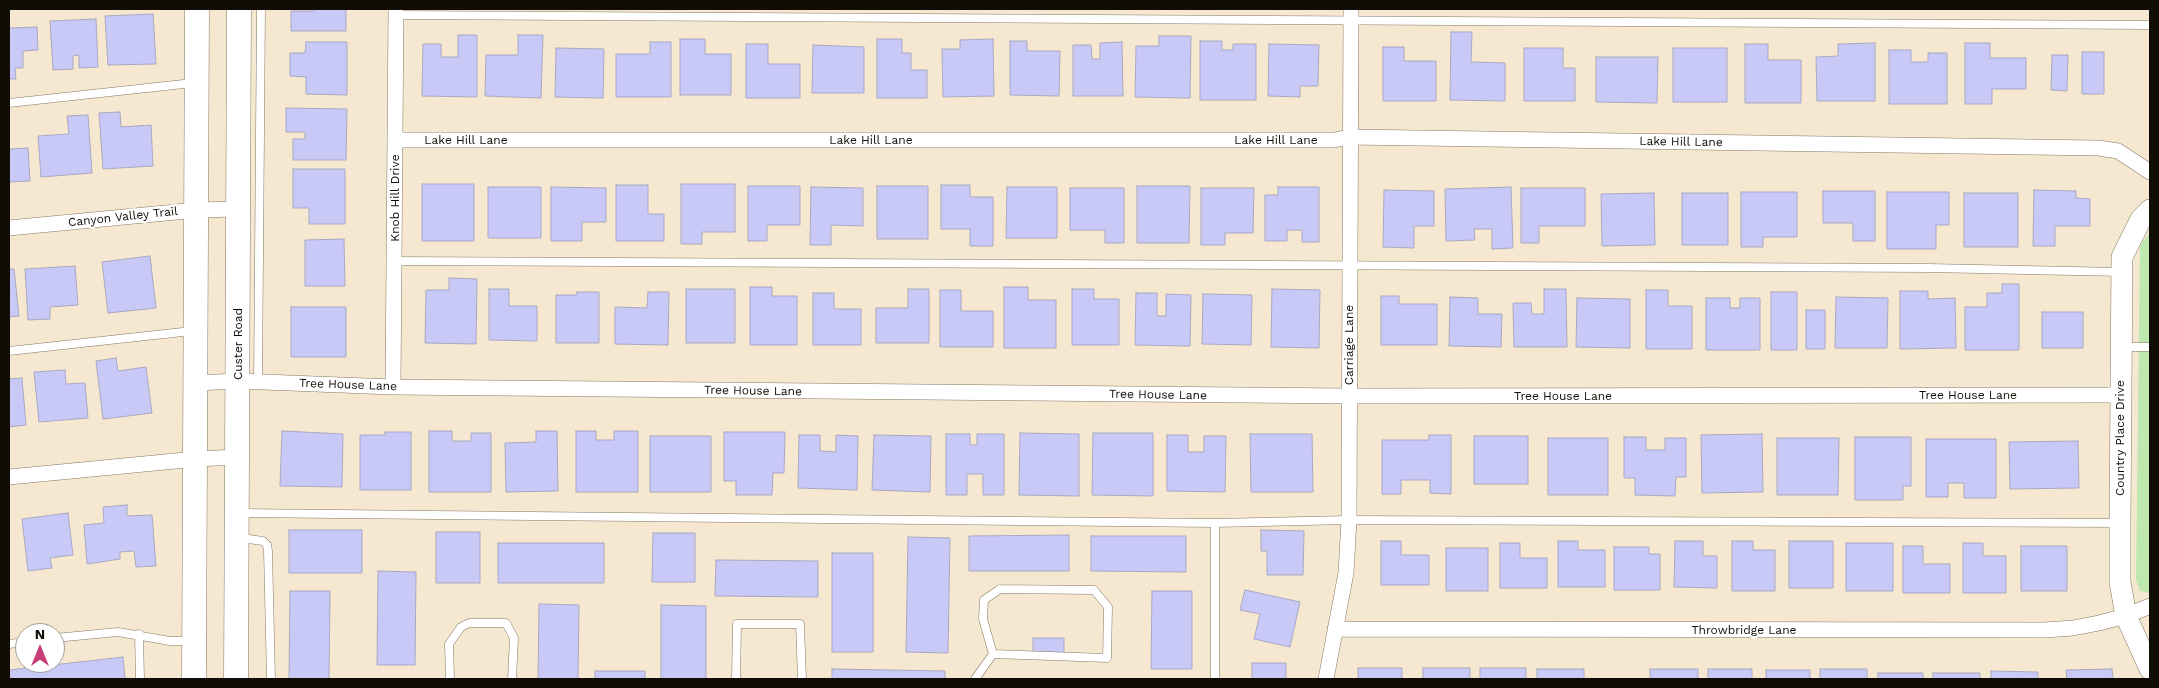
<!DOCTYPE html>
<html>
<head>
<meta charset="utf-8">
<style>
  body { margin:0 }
  #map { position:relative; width:2159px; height:688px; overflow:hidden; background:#f6e7d0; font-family:"Work Sans",sans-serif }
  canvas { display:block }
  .frame { position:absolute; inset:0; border:10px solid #110c05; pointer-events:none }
  .north { position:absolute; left:15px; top:623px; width:50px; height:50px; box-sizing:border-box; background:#fff; border:1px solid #a09e9b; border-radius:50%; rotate:0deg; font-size:14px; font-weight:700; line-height:20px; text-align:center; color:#110c05 }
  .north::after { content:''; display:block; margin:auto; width:18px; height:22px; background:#c73d77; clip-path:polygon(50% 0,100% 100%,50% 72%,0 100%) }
</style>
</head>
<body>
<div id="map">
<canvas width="2159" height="688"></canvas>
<div class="frame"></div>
<div class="north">N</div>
</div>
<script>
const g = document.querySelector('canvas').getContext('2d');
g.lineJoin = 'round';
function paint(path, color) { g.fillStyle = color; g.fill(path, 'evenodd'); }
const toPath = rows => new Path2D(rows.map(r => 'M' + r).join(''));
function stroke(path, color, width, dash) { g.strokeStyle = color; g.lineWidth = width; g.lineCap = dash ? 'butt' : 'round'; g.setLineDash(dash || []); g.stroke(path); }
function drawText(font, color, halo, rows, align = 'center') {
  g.font = font + ' "Work Sans",sans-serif'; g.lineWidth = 4.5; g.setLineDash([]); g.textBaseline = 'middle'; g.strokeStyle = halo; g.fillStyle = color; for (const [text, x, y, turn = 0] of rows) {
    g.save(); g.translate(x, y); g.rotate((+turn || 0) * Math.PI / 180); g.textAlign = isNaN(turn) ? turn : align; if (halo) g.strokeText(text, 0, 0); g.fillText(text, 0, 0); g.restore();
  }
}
const green = toPath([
  [2150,233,2150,593,2140,591,2136,580,2140,245]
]);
const building = toPath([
  [314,9,346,9,346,31,291,31,291,11,314,11,314,9],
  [153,14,156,64,108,65,105,16,153,14],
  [96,19,98,67,79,68,79,55,73,56,73,69,53,70,50,21,96,19],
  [37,27,38,50,23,51,23,68,15,68,16,79,9,79,9,28,37,27],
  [1451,32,1472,32,1471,62,1505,63,1505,101,1450,100,1451,32],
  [458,35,477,35,477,97,422,96,423,44,441,44,441,57,458,57,458,35],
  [518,35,543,35,541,98,485,96,486,55,518,55,518,35],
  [1159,36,1191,36,1190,98,1135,97,1136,46,1159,46,1159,36],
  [680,39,705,39,705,54,731,54,731,95,680,95,680,39],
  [877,39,902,39,902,53,911,53,911,70,927,70,927,98,877,98,877,39],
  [993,39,994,96,943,97,942,49,960,49,960,40,993,39],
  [1010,41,1027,41,1027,51,1060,51,1059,96,1010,95,1010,41],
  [1200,41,1222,41,1222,50,1233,50,1233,44,1256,44,1256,100,1200,100,1200,41],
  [306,42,347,42,347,95,306,94,306,77,290,76,290,53,305,53,306,42],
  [650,42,671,42,671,97,616,97,616,54,650,54,650,42],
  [1122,42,1123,96,1073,96,1073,45,1091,45,1092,59,1100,59,1100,43,1122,42],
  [1875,43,1875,101,1817,101,1816,57,1838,56,1838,44,1875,43],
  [1965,43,1990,43,1990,58,2026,58,2026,89,1992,89,1992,104,1965,104,1965,43],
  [746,44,768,44,768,64,800,64,800,98,746,98,746,44],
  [1269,44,1319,45,1318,86,1300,86,1300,97,1268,96,1269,44],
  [1745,44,1768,44,1768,60,1801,60,1801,103,1745,103,1745,44],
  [813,45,864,47,864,93,812,93,813,45],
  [1383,47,1404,47,1404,61,1436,61,1436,101,1383,101,1383,47],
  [556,48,604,49,603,98,555,97,556,48],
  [1524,48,1563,48,1563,68,1575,68,1575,101,1524,101,1524,48],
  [1673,48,1727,48,1727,102,1673,102,1673,48],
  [1889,50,1911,50,1911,62,1928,62,1928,53,1947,53,1947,104,1889,104,1889,50],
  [2082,52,2104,52,2104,94,2082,94,2082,52],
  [2052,55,2068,55,2067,91,2051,90,2052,55],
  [1596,57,1658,57,1657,103,1596,102,1596,57],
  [286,108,347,109,346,160,293,160,293,139,305,139,305,132,286,132,286,108],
  [120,112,121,127,151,125,153,166,103,169,99,113,120,112],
  [88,115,92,173,41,177,38,136,69,134,67,116,88,115],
  [28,148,30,181,9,182,9,149,28,148],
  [293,169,345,169,345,224,309,224,309,208,293,208,293,169],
  [422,184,474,184,474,241,422,241,422,184],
  [681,184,735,184,735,232,702,232,702,244,681,244,681,184],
  [616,185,648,185,648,214,664,214,664,241,616,241,616,185],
  [941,185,970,185,970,197,993,197,993,246,970,246,970,229,941,229,941,185],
  [748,186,800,186,800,225,767,225,767,241,748,241,748,186],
  [877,186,928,186,928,239,877,239,877,186],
  [1137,186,1190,186,1189,243,1137,243,1137,186],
  [488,187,541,187,541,238,488,238,488,187],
  [551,187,606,188,606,222,582,222,582,241,551,241,551,187],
  [811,187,863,188,863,226,831,225,831,245,810,245,811,187],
  [1007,187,1057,187,1057,238,1006,238,1007,187],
  [1278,187,1319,187,1319,242,1302,242,1302,230,1287,230,1287,241,1265,241,1265,195,1278,195,1278,187],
  [1511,187,1513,248,1492,249,1492,229,1474,229,1475,240,1446,241,1445,189,1511,187],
  [1070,188,1124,188,1124,243,1105,243,1105,230,1070,230,1070,188],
  [1201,188,1254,188,1253,233,1225,233,1225,245,1201,245,1201,188],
  [1521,188,1585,188,1585,226,1539,226,1539,243,1521,243,1521,188],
  [1384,190,1434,191,1434,226,1414,226,1414,248,1383,247,1384,190],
  [2034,190,2076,191,2076,198,2090,199,2090,226,2055,226,2055,246,2033,246,2034,190],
  [1823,191,1875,191,1875,241,1853,241,1853,223,1823,223,1823,191],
  [1741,192,1797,192,1797,237,1763,237,1763,247,1741,247,1741,192],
  [1887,192,1949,192,1949,225,1936,225,1936,249,1887,249,1887,192],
  [1654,193,1655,245,1602,246,1601,194,1654,193],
  [1682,193,1728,193,1728,245,1682,245,1682,193],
  [1964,193,2018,193,2018,247,1964,247,1964,193],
  [344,239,345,286,305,286,305,240,344,239],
  [150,256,156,308,108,313,102,262,150,256],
  [75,266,78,305,50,307,50,319,28,320,25,269,75,266],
  [9,269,14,269,19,316,9,317,9,269],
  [449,278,477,279,476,344,425,343,426,290,449,290,449,278],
  [2002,284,2019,284,2019,350,1965,350,1965,307,1987,307,1987,293,2002,293,2002,284],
  [750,287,772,287,772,296,797,296,797,345,750,345,750,287],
  [1004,287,1028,287,1028,300,1056,300,1056,348,1004,348,1004,287],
  [489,289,509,289,509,306,537,306,537,341,489,340,489,289],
  [686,289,735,289,735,343,686,343,686,289],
  [908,289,929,289,929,343,876,343,876,308,908,308,908,289],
  [1072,289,1094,289,1094,299,1119,299,1119,345,1072,345,1072,289],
  [1272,289,1320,290,1319,348,1271,347,1272,289],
  [1544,289,1566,289,1567,347,1514,347,1513,303,1531,303,1532,314,1544,314,1544,289],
  [940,290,961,290,961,311,993,311,993,347,940,347,940,290],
  [1646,290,1668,290,1668,306,1692,306,1692,349,1646,349,1646,290],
  [1900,291,1928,291,1928,299,1955,298,1956,348,1900,349,1900,291],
  [577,292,599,292,599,343,556,343,556,295,577,295,577,292],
  [648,292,669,292,668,345,615,344,615,307,647,308,648,292],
  [1771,292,1797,292,1797,350,1771,350,1771,292],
  [813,293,834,293,834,309,861,309,861,345,813,345,813,293],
  [1136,293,1157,293,1157,316,1166,316,1166,294,1191,295,1190,346,1135,345,1136,293],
  [1203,294,1252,295,1251,345,1202,344,1203,294],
  [1381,296,1399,296,1399,304,1437,304,1437,345,1381,345,1381,296],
  [1450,297,1478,298,1478,314,1502,314,1501,347,1449,346,1450,297],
  [1836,297,1888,298,1887,348,1835,348,1836,297],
  [1577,298,1630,299,1630,348,1576,347,1577,298],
  [1706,298,1730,298,1730,308,1740,308,1740,298,1760,298,1760,350,1706,350,1706,298],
  [291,307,346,307,346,357,291,357,291,307],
  [1806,310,1825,310,1825,349,1806,349,1806,310],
  [2042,312,2083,312,2083,348,2042,348,2042,312],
  [116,358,118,371,146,367,152,413,103,419,96,361,116,358],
  [65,370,66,384,85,383,88,418,39,422,34,372,65,370],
  [22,378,26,425,9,427,9,379,22,378],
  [282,431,343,434,342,487,280,486,282,431],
  [429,431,452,431,452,441,471,441,471,433,491,433,491,492,429,492,429,431],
  [536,431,557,431,558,491,506,492,505,443,536,442,536,431],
  [576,431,596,431,596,440,614,440,614,431,638,431,638,492,576,492,576,431],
  [385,432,411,432,411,490,360,490,360,435,385,435,385,432],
  [724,432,785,432,784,473,773,473,772,495,736,495,736,481,724,481,724,432],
  [1020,433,1079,434,1079,496,1019,495,1020,433],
  [1093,433,1153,433,1153,496,1092,495,1093,433],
  [946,434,970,434,970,445,977,445,977,434,1004,434,1004,495,983,495,983,474,967,474,967,495,946,495,946,434],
  [1250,434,1312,434,1313,492,1251,492,1250,434],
  [1762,434,1763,492,1702,493,1701,435,1762,434],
  [799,435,820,435,820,451,836,452,836,435,858,436,857,490,798,488,799,435],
  [874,435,931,436,930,492,872,490,874,435],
  [1167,435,1188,435,1188,452,1204,452,1204,436,1226,436,1225,492,1167,491,1167,435],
  [1429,435,1451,435,1451,494,1430,493,1430,480,1401,480,1401,494,1382,494,1382,440,1429,440,1429,435],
  [650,436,711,436,711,492,650,492,650,436],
  [1474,436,1528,436,1528,484,1474,484,1474,436],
  [1624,437,1646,437,1646,450,1665,450,1665,438,1686,438,1686,477,1676,477,1675,496,1635,495,1635,478,1624,478,1624,437],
  [1855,437,1911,437,1911,486,1903,486,1903,500,1855,500,1855,437],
  [1548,438,1608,438,1608,495,1548,495,1548,438],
  [1777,438,1839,438,1838,495,1777,495,1777,438],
  [1926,439,1996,439,1996,498,1964,498,1964,483,1948,483,1948,497,1926,497,1926,439],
  [2078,441,2079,488,2010,489,2009,442,2078,441],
  [127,505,127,516,152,515,156,566,136,567,134,551,120,552,120,559,87,564,84,525,104,523,103,507,127,505],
  [68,513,73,555,50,558,52,568,28,571,22,519,68,513],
  [289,530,362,530,362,573,289,573,289,530],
  [1261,530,1304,531,1303,575,1267,575,1267,551,1261,551,1261,530],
  [436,532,480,532,480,583,436,583,436,532],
  [653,533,695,533,695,582,652,582,653,533],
  [1069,535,1069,571,969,571,969,536,1069,535],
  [1091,536,1186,536,1186,572,1091,571,1091,536],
  [908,537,950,538,948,653,906,652,908,537],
  [1381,541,1401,541,1401,555,1429,555,1429,585,1381,585,1381,541],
  [1558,541,1578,541,1578,550,1605,550,1605,587,1558,587,1558,541],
  [1675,541,1703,541,1703,556,1717,556,1717,588,1674,587,1675,541],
  [1732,541,1753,541,1753,550,1775,550,1775,591,1732,591,1732,541],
  [1789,541,1833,541,1833,588,1789,588,1789,541],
  [498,543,604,543,604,583,498,583,498,543],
  [1500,543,1520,543,1520,558,1547,558,1547,588,1500,588,1500,543],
  [1846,543,1893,543,1893,591,1846,591,1846,543],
  [1963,543,1983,543,1983,556,2006,556,2006,593,1963,593,1963,543],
  [1903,546,1923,546,1923,564,1950,564,1950,593,1903,593,1903,546],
  [2021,546,2067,546,2067,591,2021,591,2021,546],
  [1614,547,1649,547,1649,554,1660,554,1660,590,1614,590,1614,547],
  [1446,548,1488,548,1488,591,1446,591,1446,548],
  [832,553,873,553,873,652,832,652,832,553],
  [716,560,818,561,818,597,715,596,716,560],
  [378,571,416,572,415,665,377,665,378,571],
  [1245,590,1300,602,1290,647,1254,639,1260,614,1240,610,1245,590],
  [290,591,330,591,329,679,289,679,290,591],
  [1152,591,1192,591,1192,669,1151,669,1152,591],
  [539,604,579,605,578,679,538,679,539,604],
  [661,605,706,606,706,679,661,679,661,605],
  [1033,638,1064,638,1064,653,1033,653,1033,638],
  [123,657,125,679,9,679,9,670,123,657],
  [1252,663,1286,663,1286,679,1252,679,1252,663],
  [1358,668,1402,668,1402,679,1358,679,1358,668],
  [1423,668,1470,668,1470,679,1423,679,1423,668],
  [1480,668,1526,668,1526,679,1480,679,1480,668],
  [832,669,945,671,945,679,832,679,832,669],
  [1537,669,1584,669,1584,679,1537,679,1537,669],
  [1650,669,1698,669,1698,679,1650,679,1650,669],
  [1708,669,1752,669,1752,679,1708,679,1708,669],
  [1820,669,1867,669,1867,679,1820,679,1820,669],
  [2112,669,2113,679,2067,679,2066,670,2112,669],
  [1766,670,1810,670,1810,679,1766,679,1766,670],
  [595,671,645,671,645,679,595,679,595,671],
  [1991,671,2038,672,2038,679,1991,679,1991,671],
  [1878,673,1923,673,1923,679,1878,679,1878,673],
  [1933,673,1980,673,1980,679,1933,679,1933,673]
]);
const lane = toPath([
  [396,15,2150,25],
  [9,103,193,83],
  [394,261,1929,268,2121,272],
  [2123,347,2150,347],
  [9,351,192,331],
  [258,382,261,9],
  [239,513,1215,523,1349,520,2118,523],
  [241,538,263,541,267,545,268,551,271,679],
  [1000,589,1094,590,1108,607,1107,658,993,654,983,619,984,600,1000,589],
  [139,634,140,679],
  [55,638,118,632,170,641,192,641],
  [9,644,25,642],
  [450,679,449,644,461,627,469,623,506,623,514,638,512,679],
  [736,679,737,624,800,624,802,679],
  [975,679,993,654],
  [1215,679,1215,523]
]);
const street = toPath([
  [395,140,1334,140,1350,137,2098,148,2118,151,2150,172],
  [9,228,197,210,237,209],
  [196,383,238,381,393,387,1349,396,2120,395],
  [393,387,396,9],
  [9,477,196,459,238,457],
  [1335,629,2045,630,2073,628,2099,623,2126,616,2150,606],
  [1326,679,1346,573,1349,520,1351,9]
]);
const secondary = toPath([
  [2150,210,2141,219,2122,257,2120,523,2120,582,2126,616,2150,669]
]);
const primary = toPath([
  [194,679,197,9],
  [236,679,239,9]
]);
const streetNames = [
  ["Lake Hill Lane",466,140],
  ["Lake Hill Lane",871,140],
  ["Lake Hill Lane",1276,140],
  ["Lake Hill Lane",1681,142,1],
  ["Knob Hill Drive",395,198,-90],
  ["Canyon Valley Trail",123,217,-6],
  ["Custer Road",238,344,-90],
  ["Carriage Lane",1349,345,-90],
  ["Tree House Lane",348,385,2],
  ["Tree House Lane",753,391,1],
  ["Tree House Lane",1158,395,1],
  ["Tree House Lane",1968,395],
  ["Tree House Lane",1563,396],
  ["Country Place Drive",2120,438,-90],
  ["Throwbridge Lane",1744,630]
];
paint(green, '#bfe7b0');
paint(building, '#c9c9f8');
stroke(building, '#a8a8c1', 1);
stroke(lane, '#857863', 9);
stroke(street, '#857863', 16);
stroke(secondary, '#857863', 22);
stroke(primary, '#857863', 25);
stroke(lane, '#fff', 8);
stroke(street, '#fff', 15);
stroke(secondary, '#fff', 21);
stroke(primary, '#fff', 24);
drawText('12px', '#110c05', '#fff', streetNames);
</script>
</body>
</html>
